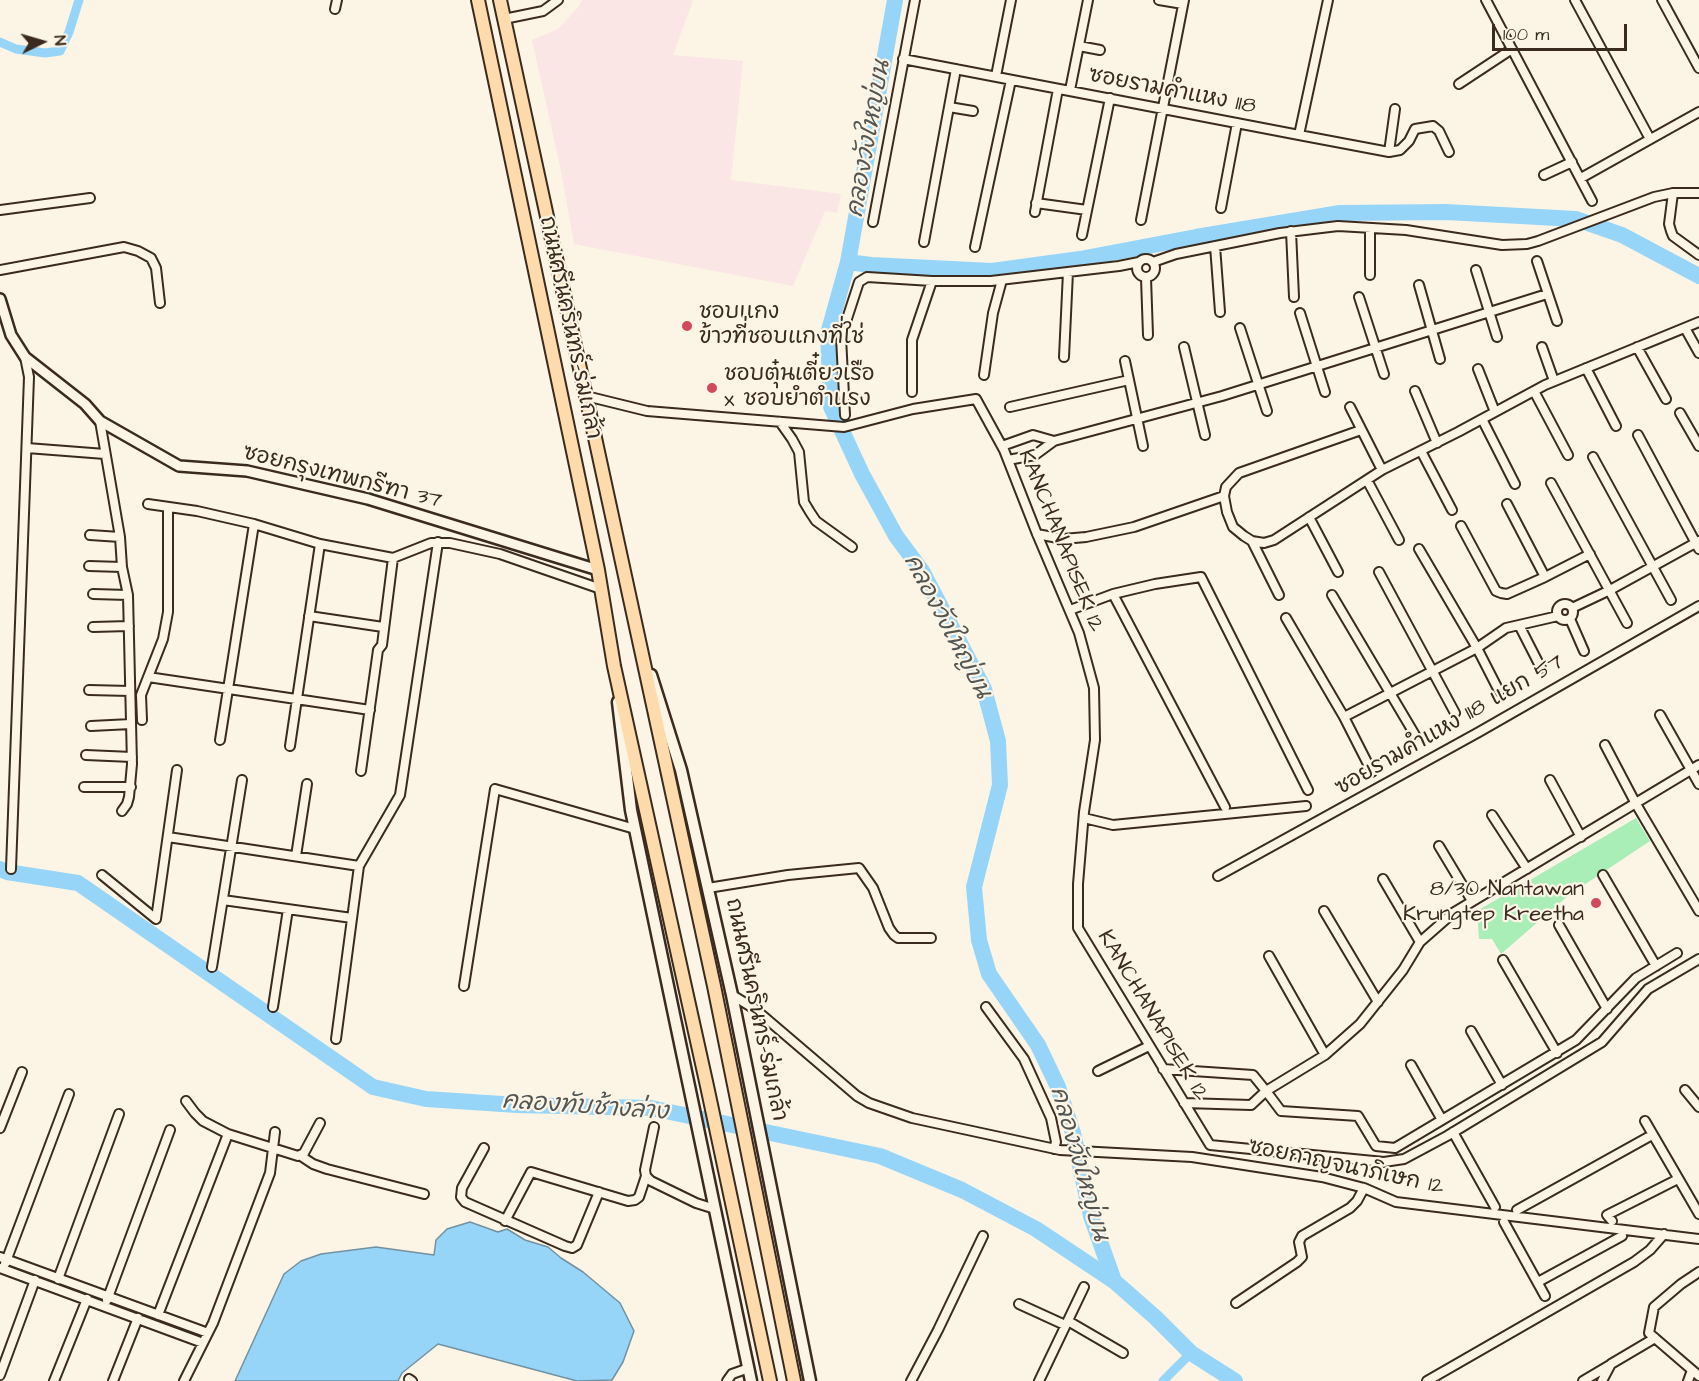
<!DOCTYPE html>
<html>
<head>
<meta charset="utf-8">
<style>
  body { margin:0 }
  #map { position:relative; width:1699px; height:1381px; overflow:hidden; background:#fcf5e5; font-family:"Architects Daughter",sans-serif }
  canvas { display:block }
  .north { position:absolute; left:12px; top:12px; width:60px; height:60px; -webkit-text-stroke:4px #fcf5e5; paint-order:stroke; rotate:85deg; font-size:16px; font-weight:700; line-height:24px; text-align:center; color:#3b2a1e }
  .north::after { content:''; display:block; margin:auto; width:21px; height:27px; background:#3b2a1e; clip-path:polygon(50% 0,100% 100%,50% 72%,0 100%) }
  .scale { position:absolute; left:1492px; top:24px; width:135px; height:27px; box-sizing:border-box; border:3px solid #3b2a1e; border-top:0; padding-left:8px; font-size:18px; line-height:21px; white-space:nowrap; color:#3b2a1e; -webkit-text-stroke:4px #fcf5e5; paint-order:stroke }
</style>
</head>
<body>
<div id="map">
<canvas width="1699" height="1381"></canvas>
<div class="north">N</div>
<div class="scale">100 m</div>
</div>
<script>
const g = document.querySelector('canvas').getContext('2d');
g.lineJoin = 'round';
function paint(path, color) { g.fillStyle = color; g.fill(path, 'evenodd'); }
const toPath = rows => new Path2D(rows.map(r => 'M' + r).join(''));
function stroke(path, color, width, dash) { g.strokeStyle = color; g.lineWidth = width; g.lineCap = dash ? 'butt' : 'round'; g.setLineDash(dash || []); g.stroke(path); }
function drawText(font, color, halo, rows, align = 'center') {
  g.font = font + ' "Architects Daughter","Playpen Sans Thai",sans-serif'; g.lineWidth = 4.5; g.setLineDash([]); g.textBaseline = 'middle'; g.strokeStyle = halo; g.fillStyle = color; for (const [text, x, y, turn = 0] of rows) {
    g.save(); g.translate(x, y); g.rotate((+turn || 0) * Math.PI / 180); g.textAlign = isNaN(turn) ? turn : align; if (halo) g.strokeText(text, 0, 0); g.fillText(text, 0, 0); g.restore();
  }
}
const built = toPath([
  [582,0,693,0,673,55,743,61,731,180,841,194,837,213,825,211,793,286,574,244,561,171,532,40,558,29,579,6]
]);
const green = toPath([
  [1636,818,1650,841,1569,895,1501,954,1492,939,1479,939,1477,911]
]);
const water = toPath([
  [470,1222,498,1232,507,1229,525,1240,548,1247,561,1258,583,1272,620,1303,634,1331,623,1362,612,1380,577,1381,438,1344,402,1373,398,1381,235,1381,284,1274,301,1261,321,1254,376,1247,434,1255,436,1240,447,1229,470,1222]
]);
const canal = toPath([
  [0,42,16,49,45,53,60,51,69,32,79,0],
  [1163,1381,1191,1353]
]);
const river = toPath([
  [895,0,848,262,828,334,831,407,862,474,896,536,922,571,984,689,998,741,1000,785,974,887,979,940,989,974,1038,1045,1058,1087,1073,1133,1091,1216,1114,1281],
  [848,262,871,265,992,271,1080,259,1196,237,1340,213,1446,212,1576,219,1622,235,1699,276],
  [0,869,7,872,78,883,373,1087,426,1099,517,1105,651,1108,880,1156,962,1190,1036,1229,1114,1281,1156,1318,1191,1353,1235,1381]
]);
const minor = toPath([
  [1159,0,1183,4],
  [1486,0,1592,201],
  [1575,0,1650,139],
  [1662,0,1699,68],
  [335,9,337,0],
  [504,19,543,11,558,0],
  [1079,46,1100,50],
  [903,59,1299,135,1328,0],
  [996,76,1011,0],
  [1459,84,1512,49],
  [1070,90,1088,0],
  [949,107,973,111],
  [1299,135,1389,152,1400,150,1409,141,1415,129,1433,126,1439,131,1449,152],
  [1389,152,1395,109],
  [1544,175,1572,162],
  [1581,178,1699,112],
  [1673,193,1669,224,1671,231,1673,236,1699,255],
  [1036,203,1087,210],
  [1221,208,1237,123],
  [0,210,90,198],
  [1035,212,1058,89],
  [1141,220,1184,0],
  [873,222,915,0],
  [1370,228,1370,275],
  [1291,231,1294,297],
  [1082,235,1110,98],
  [924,242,956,69],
  [1215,246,1220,312],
  [975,247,1011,80],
  '1137 268a9 9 0 1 1 18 0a9 9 0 1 1-18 0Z',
  [1537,261,1557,321],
  [1153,262,1176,254,1280,233,1338,226,1406,230,1502,245,1527,244,1538,241,1654,197,1673,193,1699,193],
  [0,270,124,247,138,251,151,258,156,268,160,303],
  [1476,270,1497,337],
  [1146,278,1148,335],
  [1419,285,1440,359],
  [1359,297,1384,374],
  [1300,313,1325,392],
  [1240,328,1267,411],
  [1685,328,1699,353],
  [1184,347,1205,435],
  [1542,347,1554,381],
  [1637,347,1666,399],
  [1064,357,1068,272],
  [1125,361,1143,446],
  [1586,368,1616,426],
  [1478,369,1495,412],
  [984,375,993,313,1002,280],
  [1415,391,1437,443],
  [1534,391,1568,455],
  [912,392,912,340,932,281],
  [586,396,647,411,844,427,913,409,976,399,1004,450,1037,534,1079,633,1094,688,1095,740,1084,812,1078,884,1078,928,1210,1145,1384,1162,1404,1159,1447,1136,1602,1042,1648,989,1699,959],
  [1010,407,1129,380],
  [1350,407,1382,470],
  [1680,413,1699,446],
  [845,415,841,337,859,282,867,277,932,281,991,281,1119,266,1139,262],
  [1482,419,1515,484],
  [100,421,120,537,122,567,128,595,132,764,129,797,127,804,122,811],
  [780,422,792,439,799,452,804,502,810,512,816,521,852,547],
  [1361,430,1239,473,1226,487,1224,496,1227,512,1233,527,1244,536,1252,541,1264,543,1274,540,1382,470,1458,432,1545,385,1699,322],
  [1638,435,1699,549],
  [1002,446,1033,435,1054,441],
  [27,448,105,454],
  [1421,451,1452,510],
  [1593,457,1671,600],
  [1008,460,1035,455,1054,441,1222,396,1547,294],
  [1367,480,1399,540],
  [1551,483,1627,623],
  [148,504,197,511,254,524,320,544,393,558],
  [1507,504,1545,577],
  [1309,517,1338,572],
  [1461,526,1496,591,1501,593,1507,594,1545,577,1590,554],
  [1037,534,1063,539,1086,537,1134,527,1224,496],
  [90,535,120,537],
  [1252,541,1279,595],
  [1419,549,1477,648,1499,691],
  [89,566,122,567],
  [1379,572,1455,713],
  [93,594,128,595],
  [1113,594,1225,807],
  [1332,595,1415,735],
  '1557 612a8 8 0 1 1 16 0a8 8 0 1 1-16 0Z',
  [1572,608,1610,590,1699,541],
  [1070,610,1113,594,1155,584,1201,577,1308,790],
  [309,616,383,627],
  [1286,618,1344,717,1372,772],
  [1570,619,1584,651],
  [1519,625,1541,668],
  [93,627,129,626],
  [148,677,370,710],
  [89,690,130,691],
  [1660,715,1699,784],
  [1344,717,1477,648,1506,628,1558,616],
  [142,720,141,695,163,639,168,612,168,507],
  [91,726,131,724],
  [220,740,254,524],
  [1605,745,1636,804,1699,911],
  [290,746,320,544],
  [86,755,132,757],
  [361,771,378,650,382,645,393,558,431,543,450,543,500,554,601,589],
  [1550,780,1581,837],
  [84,787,131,787],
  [1492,815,1527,869],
  [1084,818,1113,825,1306,806],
  [168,837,359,866],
  [1439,846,1472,901],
  [296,856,307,784],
  [11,869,29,377,25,357],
  [102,875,156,919,177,770],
  [1603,875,1656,966],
  [1218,876,1479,732,1699,606],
  [1383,879,1420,942],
  [708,888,788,875,859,868,873,888,889,928,894,935,898,938,931,938],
  [223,900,352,918],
  [1324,911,1378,1002],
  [1559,925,1607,1009],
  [1677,953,1636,978,1576,1040,1395,1148,1376,1146,1358,1116,1281,1111,1266,1091,1325,1055,1360,1024,1403,970,1420,942,1453,913,1699,765],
  [1269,956,1325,1055],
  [1503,960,1557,1053],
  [212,967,242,780],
  [464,986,495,789,635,829],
  [732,995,755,1009,857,1096,869,1103,912,1118,1060,1150,1192,1157,1322,1177,1364,1188,1396,1202,1699,1239],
  [273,1007,288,909],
  [986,1007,1024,1059,1051,1118,1056,1142,1054,1149],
  [1471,1031,1502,1085],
  [336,1039,359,866,400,795,438,542],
  [1411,1065,1442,1120],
  [1163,1069,1253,1075,1266,1091,1251,1105,1184,1103],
  [1098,1071,1149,1046],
  [1685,1090,1699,1107],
  [186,1101,195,1113,203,1121,228,1134,298,1156,304,1153,320,1123],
  [1645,1121,1699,1214],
  [654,1127,645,1170,646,1176,651,1181,696,1203,715,1209],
  [0,1128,22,1072],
  [1453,1132,1495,1207],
  [484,1148,462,1188,461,1197,465,1202,565,1246,572,1248,577,1245,599,1192],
  [301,1156,313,1164,327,1169,424,1194],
  [1517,1210,1652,1135],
  [505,1221,531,1172,628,1201,635,1200,639,1197,646,1176],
  [1612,1221,1607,1215,1678,1179],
  [1504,1222,1545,1296],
  [0,1257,208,1333],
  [5,1264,69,1094],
  [0,1268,203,1343],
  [1699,1272,1681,1284,1654,1307,1649,1333,1699,1376],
  [58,1279,119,1114],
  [1538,1282,1622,1236],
  [107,1300,170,1130],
  [1236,1303,1297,1262,1302,1257,1299,1242,1302,1236,1350,1208,1357,1201,1364,1188],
  [1019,1304,1065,1325],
  [158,1315,228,1134],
  [1068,1321,1123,1353],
  [0,1375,35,1280],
  [409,1379,412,1381],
  [54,1381,87,1299],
  [113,1381,138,1318],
  [184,1381,213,1323,270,1173,275,1132],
  [727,1381,732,1374,749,1368],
  [911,1381,938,1330,983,1236],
  [1039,1381,1084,1287],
  [1427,1381,1634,1262,1650,1250,1664,1234],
  [1583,1381,1610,1365],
  [1602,1381,1611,1364,1655,1338],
  [1688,1381,1692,1370]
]);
const tertiary = toPath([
  [0,299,11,335,25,357,85,404,100,421,179,466,247,471,368,499,598,570]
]);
const secondary = toPath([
  [651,675,681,770,732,995,810,1381],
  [618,702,631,810,751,1381]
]);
const primary = toPath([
  [478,0,598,570,614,666,707,1086,770,1381],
  [500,0,714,986,794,1381]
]);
const markers = [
  [687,326,6,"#d1495b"],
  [712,388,6,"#d1495b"],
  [1596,903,6,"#d1495b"]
];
const streetNames = [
  ["ซอยรามคำแหง 118",1172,92,11],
  ["ถนนศรีนครินทร์-ร่มเกล้า",569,328,78],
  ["ซอยกรุงเทพกรีฑา 37",342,478,14],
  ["KANCHANAPISEK 12",1060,541,68],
  ["ซอยรามคำแหง 118 แยก 57",1450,726,-30],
  ["ถนนศรีนครินทร์-ร่มเกล้า",755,1010,78],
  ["KANCHANAPISEK 12",1152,1016,59],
  ["ซอยกาญจนาภิเษก 12",1346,1168,12]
];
const poiNames = [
  ["ชอบแกง",699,313],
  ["ข้าวที่ชอบแกงที่ใช่",699,338],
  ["ชอบตุ๋นเตี๋ยวเรือ",724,375],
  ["x ชอบยำตำแรง",724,400],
  ["8/30 Nantawan",1584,890,"right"],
  ["Krungtep Kreetha",1584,915,"right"]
];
const waterNames = [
  ["คลองวังใหญ่บน",870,139,-80],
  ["คลองวังใหญ่บน",946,627,62],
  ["คลองทับช้างล่าง",585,1108,4],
  ["คลองวังใหญ่บน",1078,1164,74]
];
paint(built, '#fae6e4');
paint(green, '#a9edb7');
paint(water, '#97d5f8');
stroke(water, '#7291a1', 1.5);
stroke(canal, '#97d5f8', 9);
stroke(river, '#97d5f8', 16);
stroke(minor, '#3b2a1e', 12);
stroke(tertiary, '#3b2a1e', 14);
stroke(secondary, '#3b2a1e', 15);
stroke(primary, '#3b2a1e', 16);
stroke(minor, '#fcf5e5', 8);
stroke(tertiary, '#fcf5e5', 9);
stroke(secondary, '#fcf5e5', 10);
stroke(primary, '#fddbac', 12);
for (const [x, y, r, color] of markers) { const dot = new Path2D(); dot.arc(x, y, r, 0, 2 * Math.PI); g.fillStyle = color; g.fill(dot); stroke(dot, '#fcf5e5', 2); }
drawText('22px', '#3b2a1e', '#fcf5e5', streetNames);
drawText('22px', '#3b2a1e', '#fcf5e5', poiNames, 'left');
drawText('italic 24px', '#525554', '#fcf5e5', waterNames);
</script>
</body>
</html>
